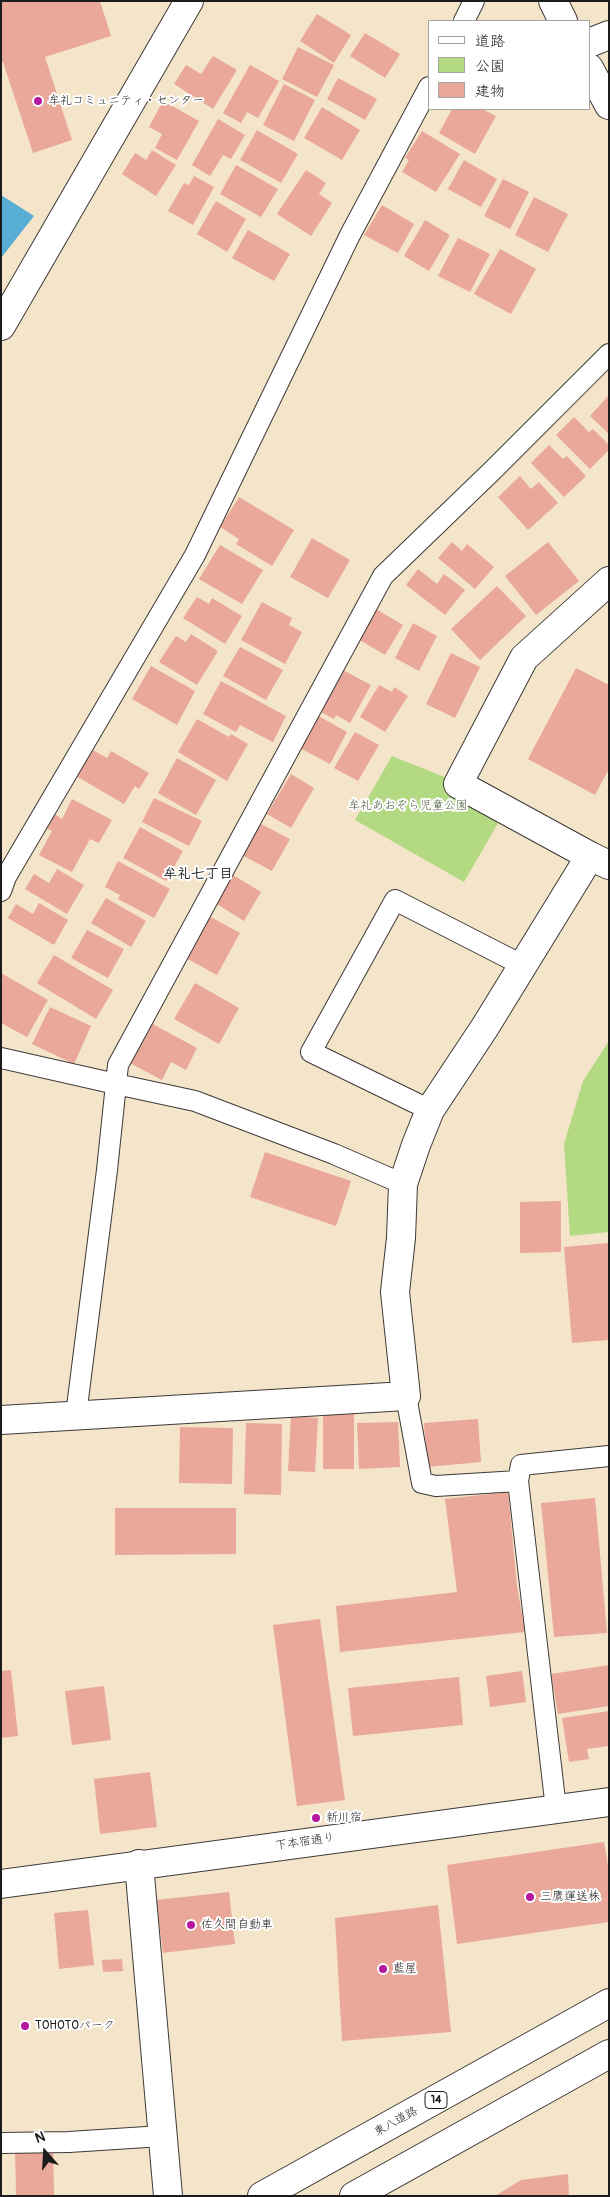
<!DOCTYPE html>
<html>
<head>
<meta charset="utf-8">
<style>
  body { margin:0 }
  #map { position:relative; width:610px; height:2197px; overflow:hidden; background:#f4e4ca; font-family:Pangolin,"Klee One",sans-serif }
  canvas { display:block }
  .frame { position:absolute; inset:0; border:2px solid #1c1c1c; pointer-events:none }
  .legend { position:absolute; left:428px; top:20px; width:162px; height:90px; box-sizing:border-box; background:#fff; border:1px solid #a4a4a4; margin:0; padding:6px 9px; list-style:none; font-size:15px; color:#1c1c1c }
  .legend li { display:flex; align-items:center; gap:10px; height:25px }
  .legend b { width:25px; border:1px solid #a4a4a4 }
  .north { position:absolute; left:20px; top:2127px; width:50px; height:50px; -webkit-text-stroke:4px #fff; paint-order:stroke; rotate:341deg; font-size:14px; font-weight:700; line-height:20px; text-align:center; color:#1c1c1c }
  .north::after { content:''; display:block; margin:auto; width:18px; height:22px; background:#1c1c1c; clip-path:polygon(50% 0,100% 100%,50% 72%,0 100%) }
</style>
</head>
<body>
<div id="map">
<canvas width="610" height="2197"></canvas>
<div class="frame"></div>
<ul class="legend">
<li><b style="height:6px;background:#fff"></b>道路</li>
<li><b style="height:14px;background:#b3d983"></b>公園</li>
<li><b style="height:14px;background:#e9a899"></b>建物</li>
</ul>
<div class="north">N</div>
</div>
<script>
const g = document.querySelector('canvas').getContext('2d');
g.lineJoin = 'round';
function paint(path, color) { g.fillStyle = color; g.fill(path, 'evenodd'); }
const toPath = rows => new Path2D(rows.map(r => 'M' + r).join(''));
function stroke(path, color, width, dash) { g.strokeStyle = color; g.lineWidth = width; g.lineCap = dash ? 'butt' : 'round'; g.setLineDash(dash || []); g.stroke(path); }
function drawText(font, color, halo, rows, align = 'center') {
  g.font = font + ' Pangolin,"Klee One",sans-serif'; g.lineWidth = 4; g.setLineDash([]); g.textBaseline = 'middle'; g.strokeStyle = halo; g.fillStyle = color; for (const [text, x, y, turn = 0] of rows) {
    g.save(); g.translate(x, y); g.rotate((+turn || 0) * Math.PI / 180); g.textAlign = isNaN(turn) ? turn : align; if (halo) g.strokeText(text, 0, 0); g.fillText(text, 0, 0); g.restore();
  }
}
const green = toPath([
  [392,756,447,778,443,789,501,818,464,882,355,820],
  [609,1041,609,1232,570,1236,564,1144,583,1081]
]);
const water = toPath([
  [1,195,34,216,1,258]
]);
const building = toPath([
  [1,1,100,1,111,36,45,57,72,140,33,153,3,62,1,63],
  [317,14,351,35,334,63,300,41],
  [365,33,400,54,385,78,350,56],
  [298,47,334,65,317,97,282,79],
  [213,56,237,70,213,109,174,84,186,65,201,74],
  [250,65,279,81,258,118,247,112,241,123,223,113],
  [338,78,377,99,365,120,327,99],
  [284,84,315,100,294,141,263,125],
  [163,101,199,121,177,160,155,148,162,134,149,127],
  [322,107,360,130,342,160,304,138],
  [452,109,482,109,496,116,475,154,439,133],
  [218,119,245,135,231,159,223,155,210,176,192,165],
  [257,130,298,154,281,183,240,160],
  [422,131,460,154,436,192,402,172,409,160,405,158],
  [152,150,176,165,156,196,122,174,135,153,146,160],
  [464,160,497,179,481,207,448,189],
  [236,165,278,189,261,217,220,194],
  [306,170,326,183,319,194,332,203,311,236,277,214],
  [194,176,214,187,193,225,168,211,184,183,189,185],
  [503,179,529,192,510,229,484,216],
  [534,197,568,214,548,252,515,235],
  [216,201,246,219,227,252,197,234],
  [382,205,414,224,398,253,364,235],
  [425,220,450,235,429,271,404,256],
  [248,230,290,254,274,281,232,258],
  [458,238,490,254,470,292,438,276],
  [500,249,536,269,511,314,474,294],
  [609,395,609,434,590,416],
  [574,417,589,432,593,429,609,445,609,450,590,469,556,435],
  [549,445,563,459,567,456,586,476,564,497,531,463],
  [520,476,531,489,539,482,558,503,528,530,498,497],
  [239,497,294,530,272,566,236,544,239,539,220,527],
  [312,538,350,560,328,598,290,577],
  [452,542,462,551,467,544,494,567,475,589,438,558],
  [548,542,579,581,536,615,505,576],
  [220,545,263,570,242,604,199,579],
  [418,569,437,584,444,574,465,590,445,615,406,585],
  [497,586,526,616,480,660,451,629],
  [197,597,209,604,212,598,242,616,225,644,183,618],
  [262,602,292,618,289,625,302,632,285,664,241,640],
  [376,609,403,625,385,655,358,639],
  [413,623,437,636,419,671,395,658],
  [191,634,218,651,197,685,159,662,176,636,186,642],
  [240,647,283,670,266,700,223,676],
  [451,653,480,667,455,718,426,704],
  [151,666,195,691,177,725,132,699],
  [576,668,609,685,609,769,595,795,528,759],
  [341,669,371,685,350,723,336,715,334,719,319,711],
  [221,681,286,716,273,742,240,725,236,732,203,714],
  [379,685,392,692,394,687,408,696,385,732,360,717],
  [317,715,347,732,330,764,300,748],
  [197,719,229,737,231,734,248,744,227,781,178,752],
  [355,732,379,745,358,781,334,768],
  [91,749,107,758,111,751,149,773,139,789,135,786,124,804,76,776],
  [177,758,216,780,196,815,158,793],
  [291,774,314,788,291,828,267,814],
  [154,798,202,821,189,846,142,822],
  [72,799,112,820,99,843,90,839,72,872,39,855,52,831,46,828,53,813,62,819],
  [259,823,290,839,272,871,242,855],
  [140,827,183,851,166,881,123,858],
  [118,861,170,889,154,918,118,899,120,895,105,887],
  [57,869,84,885,67,914,25,889,34,874,49,883],
  [230,873,261,892,244,921,212,901],
  [106,898,146,921,131,947,91,923],
  [39,903,68,920,54,945,8,918,16,904,33,914],
  [207,915,240,933,217,975,184,957],
  [87,930,124,949,108,978,71,958],
  [54,955,113,990,96,1019,37,983],
  [1,973,48,1000,27,1037,1,1023],
  [195,983,239,1008,219,1044,174,1019],
  [50,1007,91,1026,74,1064,32,1044],
  [147,1021,197,1048,186,1070,171,1062,162,1080,126,1061],
  [265,1152,351,1181,336,1226,250,1197],
  [561,1201,561,1252,520,1253,520,1202],
  [609,1243,609,1340,572,1343,564,1247],
  [323,1413,354,1414,354,1469,323,1469],
  [291,1416,318,1418,315,1472,288,1471],
  [478,1419,481,1462,427,1467,424,1423],
  [398,1422,400,1467,359,1469,357,1423],
  [246,1423,282,1424,281,1495,244,1494],
  [180,1427,233,1428,232,1484,179,1483],
  [508,1492,517,1586,525,1632,340,1652,336,1606,457,1592,445,1499],
  [595,1498,607,1633,554,1637,541,1503],
  [115,1508,236,1508,236,1554,115,1555],
  [320,1619,345,1800,297,1806,273,1625],
  [609,1665,609,1706,558,1714,551,1674],
  [11,1670,18,1736,1,1738,1,1671],
  [522,1671,526,1702,490,1707,486,1676],
  [459,1677,463,1725,353,1736,348,1688],
  [104,1686,111,1740,72,1745,65,1691],
  [609,1711,609,1746,587,1749,589,1759,569,1762,562,1718],
  [150,1772,157,1827,100,1834,94,1779],
  [604,1842,609,1872,609,1922,457,1944,447,1865],
  [229,1892,235,1944,163,1953,156,1900],
  [438,1905,451,2032,342,2041,335,1918],
  [88,1910,94,1965,59,1969,54,1913],
  [122,1959,123,1971,103,1972,102,1960],
  [53,2146,54,2196,16,2196,15,2147],
  [568,2174,569,2196,495,2196,521,2180]
]);
const lane = toPath([
  [464,21,474,1],
  [1,891,6,877,195,555,350,235,429,87],
  [1,1058,116,1084,107,1170,76,1415],
  [430,1110,311,1052,395,900,522,965],
  [403,1184,334,1154,195,1101,116,1084,118,1065,383,576,493,470,609,354],
  [406,1396,422,1483,436,1486,518,1481,556,1809],
  [518,1481,521,1465,609,1456],
  [1,2143,69,2142,162,2136]
]);
const street = toPath([
  [589,43,609,35],
  [1,326,189,1],
  [590,856,458,784,524,658,609,581],
  [1,1420,406,1396,395,1292,401,1238,403,1184,416,1145,430,1110,485,1027,590,856,609,865],
  [139,1864,168,2196]
]);
const secondary = toPath([
  [553,1,563,21],
  [589,68,609,105],
  [1,1884,609,1802]
]);
const primary = toPath([
  [262,2196,609,2003],
  [354,2196,609,2054]
]);
const markers = [
  [38,101,5,"#b5179e"],
  [316,1818,5,"#b5179e"],
  [530,1897,5,"#b5179e"],
  [191,1925,5,"#b5179e"],
  [383,1969,5,"#b5179e"],
  [25,2026,5,"#b5179e"]
];
const shields = [
  [436,2100,22]
];
const shieldNames = [
  ["14",436,2100]
];
const poiNames = [
  ["牟礼コミュニティ・センター",48,101],
  ["新川宿",326,1818],
  ["三鷹運送株",540,1897],
  ["佐久間自動車",201,1925],
  ["藍屋",393,1969],
  ["TOHOTOパーク",35,2026]
];
const parkNames = [
  ["牟礼あおぞら児童公園",408,806]
];
const streetNames = [
  ["下本宿通り",305,1842,-8],
  ["東八道路",396,2122,-29]
];
const neighbourhoodNames = [
  ["牟礼七丁目",198,874]
];
paint(green, '#b3d983');
paint(water, '#58add4');
paint(building, '#e9a899');
stroke(lane, '#3c3a36', 22);
stroke(street, '#3c3a36', 30);
stroke(secondary, '#3c3a36', 30);
stroke(primary, '#3c3a36', 30);
stroke(lane, '#fff', 20);
stroke(street, '#fff', 28);
stroke(secondary, '#fff', 28);
stroke(primary, '#fff', 28);
for (const [x, y, r, color] of markers) { const dot = new Path2D(); dot.arc(x, y, r, 0, 2 * Math.PI); g.fillStyle = color; g.fill(dot); stroke(dot, '#fff', 2); }
for (const [x, y, w] of shields) { const box = new Path2D(); box.roundRect(x - w / 2, y - 8.5, w, 17, 4); g.fillStyle = '#fff'; g.fill(box); stroke(box, '#1c1c1c', 1); }
drawText('bold 11px', '#1c1c1c', null, shieldNames);
drawText('12px', '#1c1c1c', '#fff', poiNames, 'left');
drawText('12px', '#515e40', '#fff', parkNames);
drawText('12px', '#1c1c1c', '#fff', streetNames);
drawText('bold 14px', '#1c1c1c', '#fff', neighbourhoodNames);
</script>
</body>
</html>
